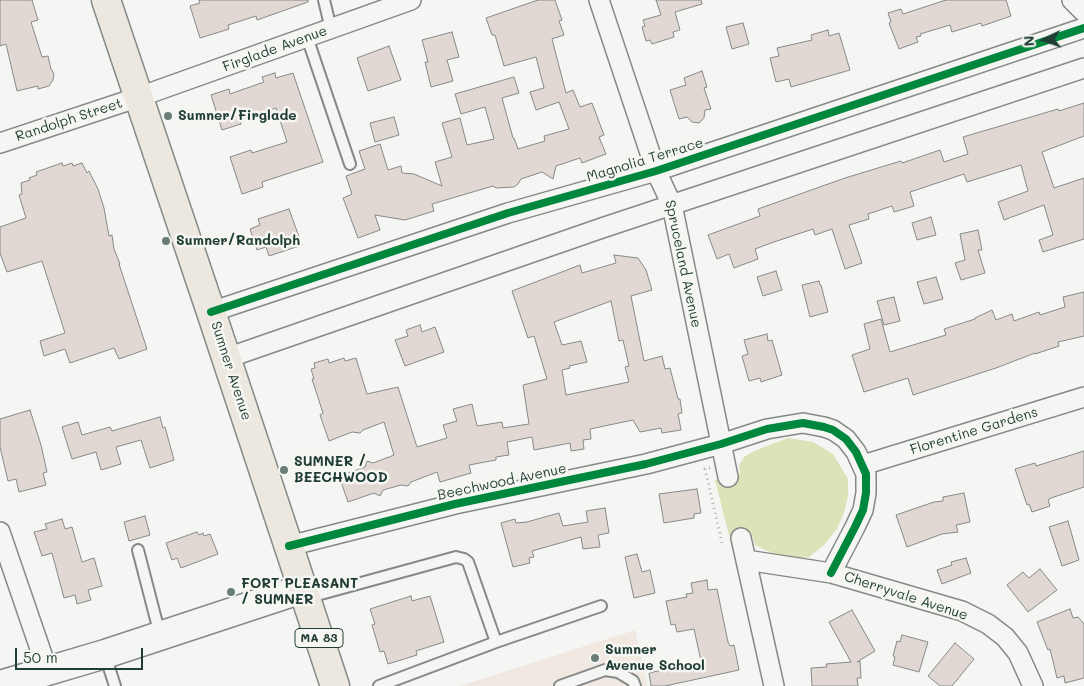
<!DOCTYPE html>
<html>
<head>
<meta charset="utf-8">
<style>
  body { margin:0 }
  #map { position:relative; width:1084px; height:686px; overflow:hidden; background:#f5f5f3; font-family:Mali,sans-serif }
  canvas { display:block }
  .north { position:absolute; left:1019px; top:15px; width:50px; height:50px; -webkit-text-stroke:4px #f6f6f2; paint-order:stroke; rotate:266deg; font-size:14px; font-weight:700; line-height:20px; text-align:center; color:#1f3d34 }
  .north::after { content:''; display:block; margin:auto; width:18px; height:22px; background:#1f3d34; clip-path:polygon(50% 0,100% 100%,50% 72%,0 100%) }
  .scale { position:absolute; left:15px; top:648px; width:128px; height:22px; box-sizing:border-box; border:2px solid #1f3d34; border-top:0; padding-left:6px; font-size:15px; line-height:18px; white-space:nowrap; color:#1f3d34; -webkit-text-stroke:4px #f6f6f2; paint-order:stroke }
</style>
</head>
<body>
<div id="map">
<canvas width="1084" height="686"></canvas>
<div class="north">N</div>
<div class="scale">50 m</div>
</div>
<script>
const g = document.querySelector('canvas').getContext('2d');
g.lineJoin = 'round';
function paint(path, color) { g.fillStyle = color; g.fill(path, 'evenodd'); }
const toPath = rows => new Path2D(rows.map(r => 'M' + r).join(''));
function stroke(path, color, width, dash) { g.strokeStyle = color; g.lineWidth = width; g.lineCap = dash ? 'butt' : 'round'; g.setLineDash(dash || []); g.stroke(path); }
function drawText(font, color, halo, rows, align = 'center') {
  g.font = font + ' Mali,sans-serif'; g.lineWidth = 5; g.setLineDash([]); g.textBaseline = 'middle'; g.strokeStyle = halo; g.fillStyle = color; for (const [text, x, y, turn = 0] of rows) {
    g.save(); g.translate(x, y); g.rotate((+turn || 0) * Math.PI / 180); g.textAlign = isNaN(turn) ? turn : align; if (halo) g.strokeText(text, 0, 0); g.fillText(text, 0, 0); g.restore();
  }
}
const built = toPath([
  [635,630,648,686,460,686]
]);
const green = toPath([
  [788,438,813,442,833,454,848,479,848,496,844,513,837,529,823,546,809,557,795,560,765,550,755,545,752,534,730,539,715,480,740,474,739,465,744,457,754,451]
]);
const building = toPath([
  [0,0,32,0,38,20,31,22,42,57,48,56,51,69,54,74,53,80,49,86,38,89,38,86,17,91,6,44,0,46,0,0],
  [199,0,308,0,308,2,257,20,256,16,228,25,229,29,200,38,190,6,200,3,199,0],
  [538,0,555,0,562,20,559,21,564,35,552,39,566,93,573,90,580,107,592,103,604,135,599,137,606,154,582,163,580,158,556,166,553,179,542,172,521,179,518,184,514,187,496,188,493,186,432,204,434,211,405,220,375,215,380,230,358,238,343,198,352,194,346,176,365,169,359,151,380,144,388,170,401,166,402,173,414,174,442,186,435,162,452,157,442,123,460,118,467,145,494,139,485,107,461,114,455,94,514,77,519,93,502,98,513,138,514,138,518,149,545,141,544,136,569,129,559,102,536,110,530,92,544,88,536,57,504,66,495,35,492,35,486,18,538,0],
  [656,0,701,0,702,4,675,12,680,30,673,32,674,37,652,44,650,40,646,41,642,27,645,26,643,20,661,15,656,0],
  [946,0,1006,0,1011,16,982,26,981,23,952,32,950,25,920,34,921,36,916,37,918,42,899,49,889,23,891,22,888,13,901,9,903,14,946,0],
  [743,23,749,44,732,49,726,27,743,23],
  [828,30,829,36,839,33,850,70,791,87,789,79,776,82,770,58,779,56,777,48,812,40,811,35,828,30],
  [452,32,459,57,447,60,453,81,431,87,425,62,428,62,422,40,452,32],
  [389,46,401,80,368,91,357,58,389,46],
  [702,71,707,87,704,88,711,109,705,110,704,118,699,123,692,122,687,117,679,119,670,90,686,85,684,78,702,71],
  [275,73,276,78,293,73,323,162,262,182,263,187,242,194,230,157,251,150,252,153,287,142,276,108,240,120,241,124,222,130,211,95,229,89,230,94,264,82,262,77,275,73],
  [1084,103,1084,136,1042,152,1054,188,1084,178,1084,239,1043,252,1039,240,1053,235,1044,205,1004,220,998,202,1028,191,1021,165,967,182,964,174,910,192,914,206,894,212,892,206,868,214,869,219,849,225,862,263,845,269,832,229,815,235,813,229,771,243,755,249,758,259,734,268,729,254,717,259,708,235,760,216,758,209,845,178,901,161,902,163,940,150,944,162,968,154,963,137,1058,109,1059,111,1084,103],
  [394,117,399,135,375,142,370,123,394,117],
  [62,163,63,166,72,163,73,166,82,163,87,173,89,171,98,189,104,208,109,236,112,235,114,249,120,264,119,264,147,349,119,359,114,348,70,363,65,349,44,356,40,341,65,333,42,261,7,272,0,253,0,227,26,218,19,195,22,194,21,183,30,180,29,178,37,175,36,172,62,163],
  [289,209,302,245,269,256,266,247,257,250,250,229,260,225,258,219,289,209],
  [931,217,936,235,917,240,912,223,931,217],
  [978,230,982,250,978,250,985,273,961,280,955,263,965,260,960,234,978,230],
  [614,255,638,258,646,270,652,290,631,296,644,361,662,356,665,369,670,368,678,399,680,399,682,413,678,414,681,430,662,433,661,428,640,432,633,420,590,429,591,439,583,440,584,449,571,451,570,443,534,450,532,437,507,442,509,455,496,457,496,460,469,465,471,473,440,482,437,472,411,482,408,486,401,485,383,490,380,496,374,493,348,502,339,476,365,467,367,461,373,463,394,455,384,422,363,430,360,433,352,432,329,441,320,415,323,413,312,379,314,379,311,369,315,368,314,363,328,359,329,363,344,358,345,361,356,358,367,394,398,387,417,447,447,438,443,425,457,421,453,409,472,404,477,426,502,422,503,428,529,424,523,385,547,379,534,336,528,338,512,291,580,265,582,273,616,263,614,255],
  [611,301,619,341,623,340,629,366,625,367,629,382,566,395,562,370,570,368,569,366,587,362,581,341,562,345,554,322,611,301],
  [776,271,782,290,763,296,757,277,776,271],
  [936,277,943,299,924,304,917,282,936,277],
  [819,281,820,285,821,285,828,312,810,317,802,285,819,281],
  [1084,292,1084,336,1058,342,1059,346,1035,354,1035,353,996,368,913,395,908,378,864,392,852,355,870,349,864,324,881,319,890,352,946,335,944,329,975,319,975,318,992,310,996,320,1012,314,1014,321,1039,312,1040,315,1065,307,1063,297,1084,292],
  [894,297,900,321,884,325,877,301,894,297],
  [420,325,422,332,435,327,444,352,405,366,395,340,408,336,406,330,420,325],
  [767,334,768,341,772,340,782,375,761,382,760,378,749,381,742,356,748,354,744,340,767,334],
  [30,410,41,445,47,472,43,473,46,485,19,492,16,479,8,481,0,447,0,419,30,410],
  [160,417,163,428,165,427,174,460,150,468,141,440,116,447,121,464,101,470,96,452,72,459,62,427,78,422,82,435,110,427,112,431,160,417],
  [1084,451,1084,487,1051,498,1048,500,1050,506,1032,512,1029,504,1027,505,1015,469,1035,463,1036,466,1084,451],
  [697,489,701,513,694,514,694,518,664,523,659,494,697,489],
  [964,493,970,522,956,525,958,532,942,534,907,547,896,515,934,502,943,501,943,497,964,493],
  [605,508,609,533,598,535,600,547,583,549,581,537,532,551,534,557,529,558,530,563,513,567,501,523,515,519,516,523,527,522,559,513,563,526,588,522,586,511,605,508],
  [145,516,150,535,129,541,124,522,145,516],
  [62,519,65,529,72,527,82,562,94,558,102,586,88,590,91,600,77,604,75,595,64,598,52,553,42,556,34,532,47,529,45,524,62,519],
  [1068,521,1079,560,1062,566,1049,527,1068,521],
  [197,532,199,535,203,533,204,536,210,534,218,554,181,568,177,558,172,560,166,543,197,532],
  [637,554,642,572,650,570,655,593,634,598,625,557,637,554],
  [966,558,971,573,942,584,937,570,952,565,951,562,966,558],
  [1040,569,1057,590,1028,612,1007,585,1023,572,1029,578,1040,569],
  [707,580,708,590,717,589,728,642,730,646,734,645,739,670,665,686,651,686,649,673,701,661,694,629,677,632,675,624,671,625,666,601,687,597,686,594,693,593,691,583,707,580],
  [411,596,412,601,430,596,444,642,416,651,417,655,388,664,384,651,380,652,372,625,375,624,370,609,411,596],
  [1070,609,1073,618,1078,617,1084,624,1084,678,1065,683,1064,676,1057,678,1050,649,1048,650,1037,622,1070,609],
  [852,610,875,651,857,662,860,661,861,678,857,678,858,686,812,686,811,668,827,667,826,664,851,662,829,622,852,610],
  [902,635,928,642,919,672,893,665,895,657,893,656,897,641,900,642,902,635],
  [955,643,974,659,952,686,940,686,928,676,955,643]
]);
const path = toPath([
  [710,468,705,469,723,547]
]);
const lane = toPath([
  [324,0,331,29],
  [307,37,350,164],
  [138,550,160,635],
  [306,598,456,557,464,559,468,562,496,642,601,606],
  [105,655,115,686],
  [379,686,496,642],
  [560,686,605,670,618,672,633,681,635,686]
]);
const street = toPath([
  [599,0,656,171,672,205,728,477],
  [1072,0,1084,12],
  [0,143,139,97,411,0],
  [211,312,508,213,656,171,1084,28],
  [227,358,602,228,1084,68],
  [863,465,1084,397],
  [0,532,48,672],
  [741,538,774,686],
  [289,546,455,504,646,464,721,444,767,429,803,423,824,427,833,430,846,439,856,452,866,474,866,493,863,510,855,527,831,573],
  [746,560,831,573,962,611,988,624,1005,637,1018,653,1033,686]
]);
const secondary = toPath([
  [0,685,105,654,302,589]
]);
const primary = toPath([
  [106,0,211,312,335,686]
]);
const cycleway = toPath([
  [211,312,508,213,656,171,1084,28],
  [289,546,455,504,646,464,721,444,767,429,803,423,824,427,833,430,846,439,856,452,866,474,866,493,863,510,855,527,831,573]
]);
const markers = [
  [168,116,5,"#6a7d77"],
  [166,241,5,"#6a7d77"],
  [284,470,5,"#6a7d77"],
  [231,592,5,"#6a7d77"],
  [595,658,5,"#6a7d77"]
];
const shields = [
  [319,638,48]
];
const shieldNames = [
  ["MA 83",319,638]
];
const streetNames = [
  ["Firglade Avenue",275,49,-20],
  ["Randolph Street",69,120,-18],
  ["Magnolia Terrace",645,160,-17],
  ["Spruceland Avenue",683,264,78],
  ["Sumner Avenue",231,371,72],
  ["Florentine Gardens",974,431,-17],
  ["Beechwood Avenue",502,482,-12],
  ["Cherryvale Avenue",906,596,18]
];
const poiNames = [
  ["Sumner/Firglade",178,116],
  ["Sumner/Randolph",176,241],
  ["SUMNER /",294,462],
  ["BEECHWOOD",294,478],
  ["FORT PLEASANT",241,584],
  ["/ SUMNER",241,600],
  ["Sumner",605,650],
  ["Avenue School",605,666]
];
paint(built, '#f0e8e1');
paint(green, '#dde3b8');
paint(building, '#e2d8d3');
stroke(building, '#858a88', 1);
stroke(lane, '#858a88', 14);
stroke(street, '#858a88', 22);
stroke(secondary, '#858a88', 31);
stroke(primary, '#858a88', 31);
stroke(path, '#b0b4b2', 3, [1, 4]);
stroke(lane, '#f5f5f3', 10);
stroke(street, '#f5f5f3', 19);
stroke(secondary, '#f5f5f3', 28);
stroke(primary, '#ece8df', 28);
stroke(cycleway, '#00873e', 8);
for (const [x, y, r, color] of markers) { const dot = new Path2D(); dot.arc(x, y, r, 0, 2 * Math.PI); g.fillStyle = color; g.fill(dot); stroke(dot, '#f6f6f2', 2); }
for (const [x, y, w] of shields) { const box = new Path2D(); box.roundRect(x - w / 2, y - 9.5, w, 19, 4); g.fillStyle = '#f6f6f2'; g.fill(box); stroke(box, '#1f3d34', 1); }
drawText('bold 12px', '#1f3d34', null, shieldNames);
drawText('14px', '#1f3d34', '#f6f6f2', streetNames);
drawText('bold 14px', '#1f3d34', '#f6f6f2', poiNames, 'left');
</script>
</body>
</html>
